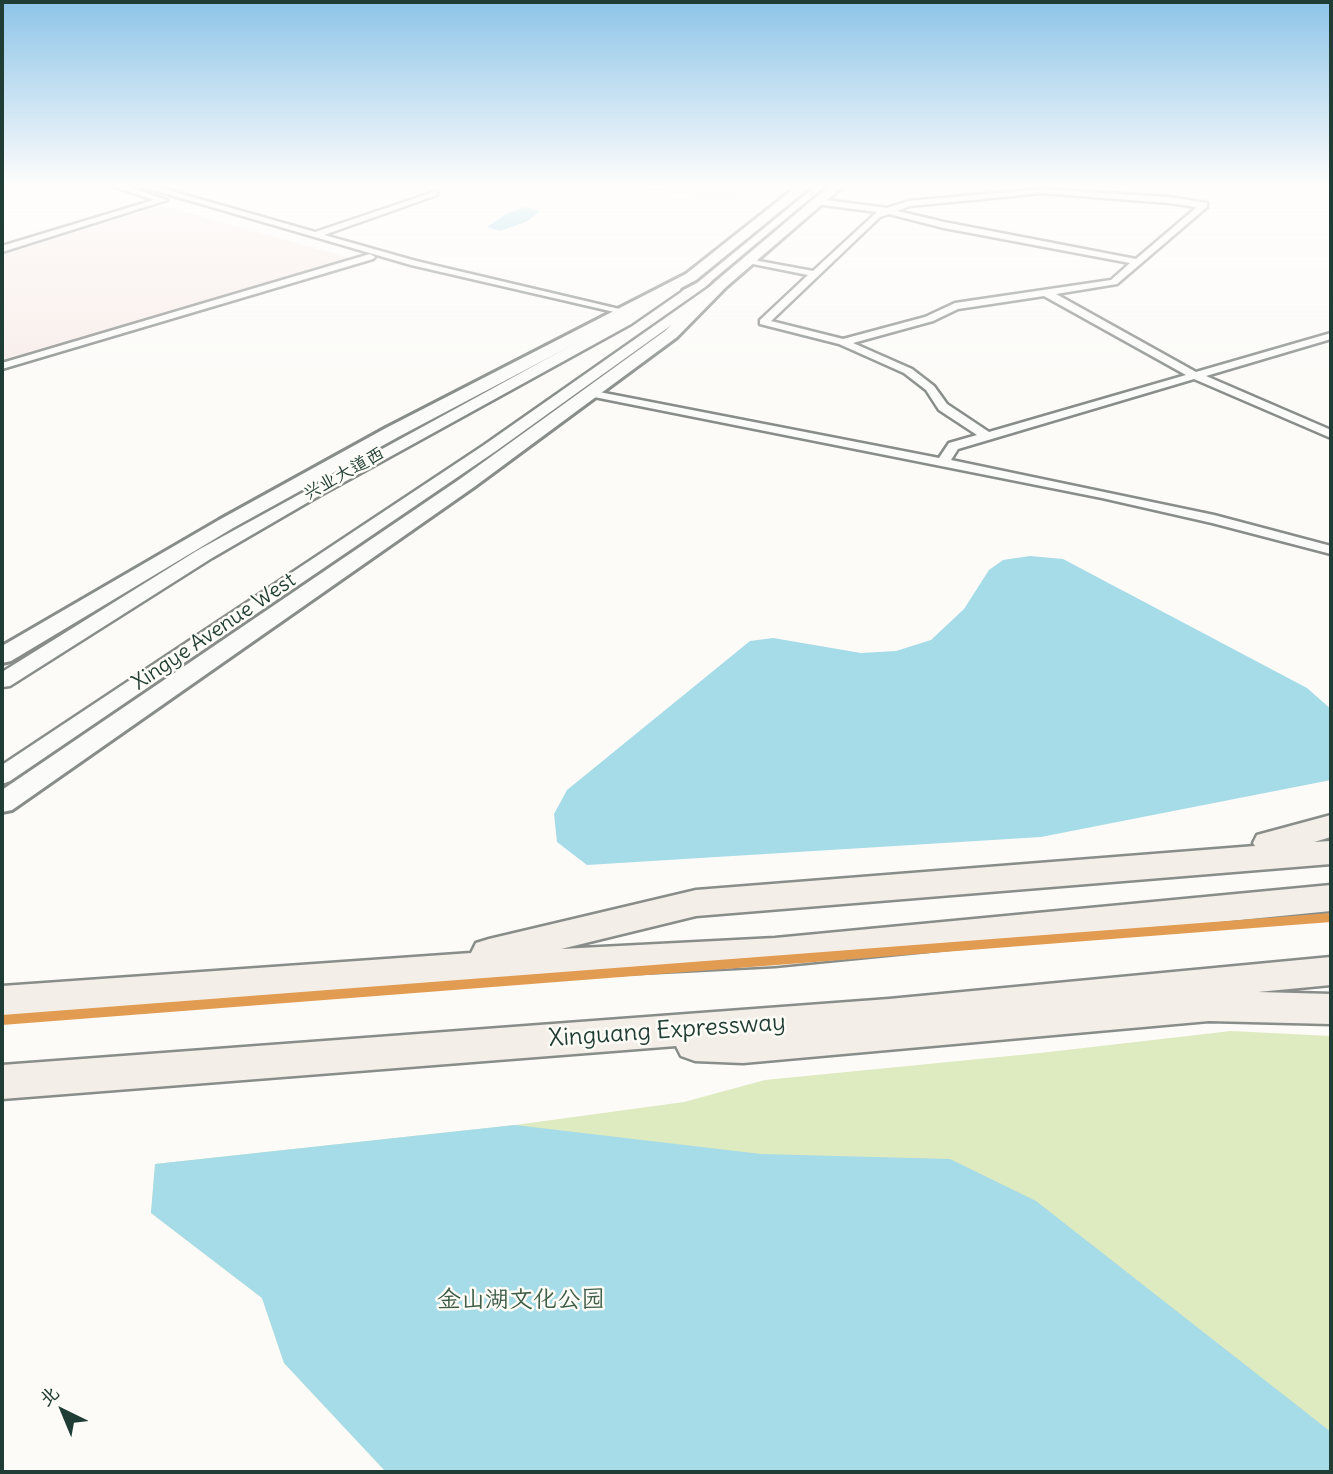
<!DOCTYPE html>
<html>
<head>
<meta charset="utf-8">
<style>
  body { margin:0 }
  #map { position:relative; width:1333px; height:1474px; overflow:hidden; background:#fcfbf8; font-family:Delius,"LXGW WenKai TC",sans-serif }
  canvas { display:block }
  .frame { position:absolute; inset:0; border:4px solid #1f3d34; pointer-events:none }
  .north { position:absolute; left:28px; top:1376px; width:70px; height:70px; -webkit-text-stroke:5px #fdfcf7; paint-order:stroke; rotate:317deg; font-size:19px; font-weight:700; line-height:28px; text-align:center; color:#1f3d34 }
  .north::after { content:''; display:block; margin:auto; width:24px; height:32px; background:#1f3d34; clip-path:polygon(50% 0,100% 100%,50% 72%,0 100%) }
</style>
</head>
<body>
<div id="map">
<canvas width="1333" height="1474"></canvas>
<div class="frame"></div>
<div class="north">北</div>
</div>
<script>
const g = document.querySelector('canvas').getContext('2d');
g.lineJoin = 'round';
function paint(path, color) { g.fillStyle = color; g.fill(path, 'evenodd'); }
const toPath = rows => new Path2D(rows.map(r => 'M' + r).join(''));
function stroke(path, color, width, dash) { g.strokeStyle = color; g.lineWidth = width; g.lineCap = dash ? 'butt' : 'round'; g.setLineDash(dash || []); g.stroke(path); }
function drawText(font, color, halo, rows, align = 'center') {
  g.font = font + ' Delius,"LXGW WenKai TC",sans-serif'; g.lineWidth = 5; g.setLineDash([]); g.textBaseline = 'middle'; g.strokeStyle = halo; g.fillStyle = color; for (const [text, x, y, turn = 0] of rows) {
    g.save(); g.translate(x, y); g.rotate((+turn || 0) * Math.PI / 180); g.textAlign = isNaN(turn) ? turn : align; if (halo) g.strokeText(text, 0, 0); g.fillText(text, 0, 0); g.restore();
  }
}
const built = toPath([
  [626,187,754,187,731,200],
  [163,206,358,260,2,368,2,255]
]);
const green = toPath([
  [1231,1031,1331,1036,1331,1472,386,1472,284,1363,262,1298,151,1213,155,1164,515,1125,684,1102,765,1080,1040,1053]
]);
const water = toPath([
  [525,207,540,211,526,222,500,231,487,227,506,214],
  [1030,556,1063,559,1307,688,1331,709,1331,780,1041,837,587,865,557,842,554,814,567,790,750,641,773,638,861,653,896,651,931,640,964,609,989,570,1003,560],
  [515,1125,761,1154,950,1159,1036,1201,1331,1432,1331,1472,386,1472,284,1363,262,1298,151,1213,155,1164]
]);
const minor = toPath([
  [115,187,128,187,167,200,2,252,2,246,154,200,115,187],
  [143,187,157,187,315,232,437,191,437,195,324,235,416,261,628,311,623,314,411,265,143,187],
  [1042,189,1169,197,1207,203,1207,207,1117,284,1056,294,1196,372,1331,333,1331,339,1206,376,1331,430,1331,438,1194,379,958,449,951,460,1214,515,1331,546,1331,554,1212,523,1102,498,589,396,583,393,589,390,939,458,949,443,977,435,939,410,926,390,904,373,839,344,760,324,760,320,808,275,743,262,748,259,813,271,877,212,815,204,818,199,887,208,909,201,1042,189],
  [1042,193,1169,203,1197,207,1136,259,944,222,897,211,910,206,1042,193],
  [889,214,944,228,1130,263,1111,280,955,303,925,317,843,339,771,321,880,217,889,214],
  [1044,296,1186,375,989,432,947,404,934,386,912,369,853,343,933,321,958,309,1044,296],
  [370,254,375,257,373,259,2,369,2,363,370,254]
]);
const tertiary = toPath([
  [718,281,724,285,723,288,496,451,10,781,2,784,2,765,484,445,718,281],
  [675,283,681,287,680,290,631,324,317,497,212,558,10,686,2,687,2,672,198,550,621,318,675,283]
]);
const secondary = toPath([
  [796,187,810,187,696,280,400,436,233,528,11,661,2,663,2,646,219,520,386,428,686,274,796,187],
  [828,187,842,187,726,287,677,337,474,487,12,810,2,812,2,790,460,479,665,331,716,281,828,187]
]);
const trunk = toPath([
  [1331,815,1331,837,1314,842,1331,841,1331,864,696,916,561,949,775,938,1331,885,1331,911,775,966,421,984,2,1016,2,986,471,953,476,943,489,939,696,890,1255,846,1253,843,1257,835,1331,815],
  [1331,957,1331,985,1258,992,1331,994,1331,1024,1209,1021,743,1063,695,1061,681,1056,676,1046,2,1099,2,1065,889,999,1331,957]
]);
const metro1 = toPath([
  [1331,913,1331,922,2,1025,2,1015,1331,913]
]);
const farStreetnames = [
  ["兴业大道西",344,474,-29]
];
const streetNames = [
  ["Xingye Avenue West",214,632,-34]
];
const nearStreetnames = [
  ["Xinguang Expressway",667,1031,-4]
];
const nearParknames = [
  ["金山湖文化公园",521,1300]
];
paint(built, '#f8ede9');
paint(green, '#deeac0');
paint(water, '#a6dbe8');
stroke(minor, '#888d8a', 5);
stroke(tertiary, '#888d8a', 5);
stroke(secondary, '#888d8a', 6);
stroke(trunk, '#888d8a', 5);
paint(minor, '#fbfbf9');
paint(tertiary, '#fbfbf9');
paint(secondary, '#fbfbf9');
paint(trunk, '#f3eee8');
paint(metro1, '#e29c52');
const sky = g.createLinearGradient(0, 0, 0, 394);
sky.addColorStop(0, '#8dc4e8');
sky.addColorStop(0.47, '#fefdfc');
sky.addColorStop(1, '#fefdfc00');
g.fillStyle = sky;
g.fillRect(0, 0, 1333, 394);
drawText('18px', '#1f3d34', '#fdfcf7', farStreetnames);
drawText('21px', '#1f3d34', '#fdfcf7', streetNames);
drawText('24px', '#1f3d34', '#fdfcf7', nearStreetnames);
drawText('24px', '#405d47', '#fdfcf7', nearParknames);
</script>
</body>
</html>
